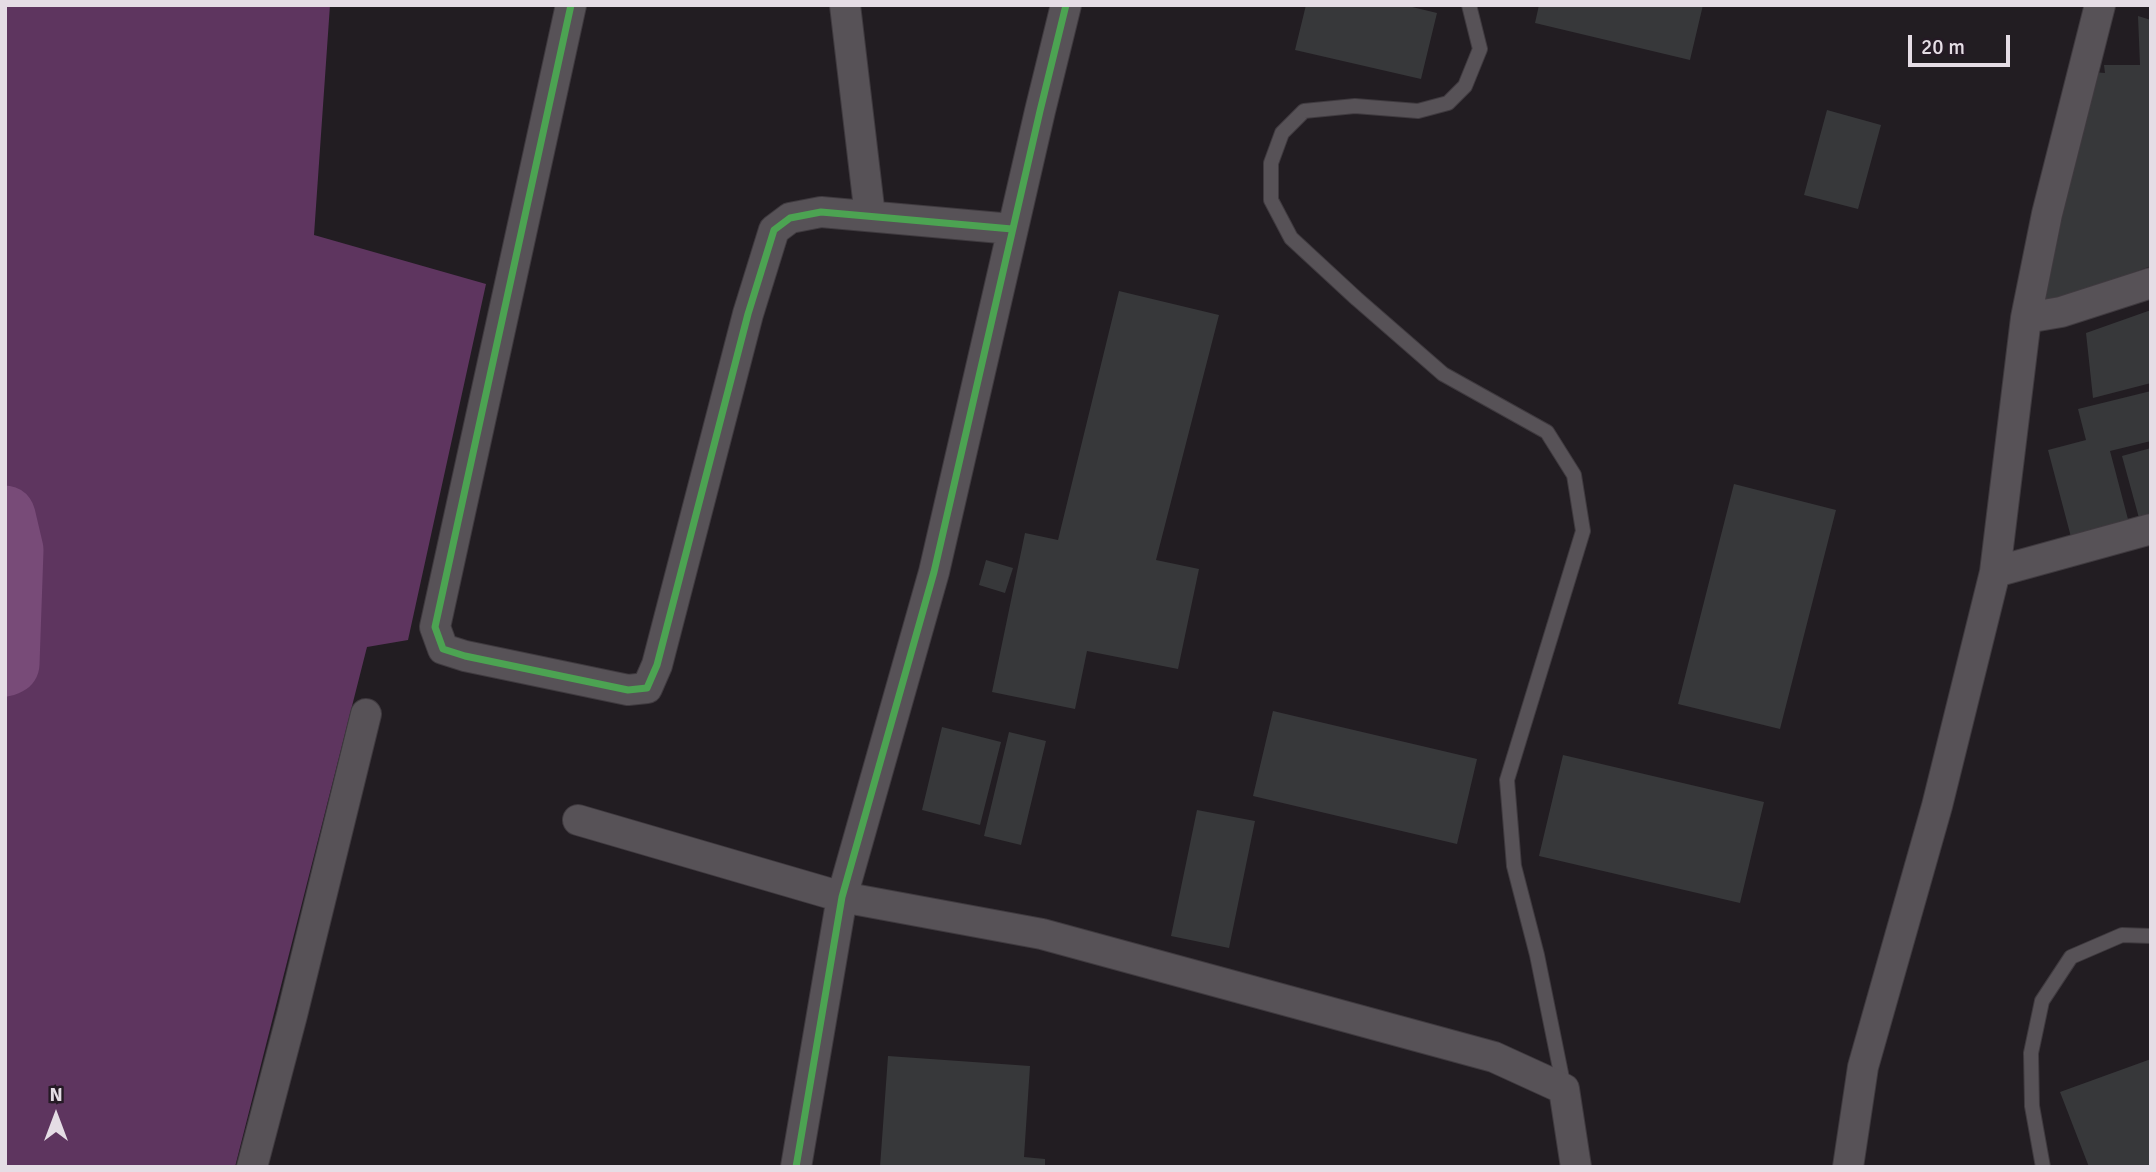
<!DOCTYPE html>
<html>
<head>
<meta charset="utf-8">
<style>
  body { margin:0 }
  #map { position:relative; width:2156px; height:1172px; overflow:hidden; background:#221d22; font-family:Signika,sans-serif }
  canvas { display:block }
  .frame { position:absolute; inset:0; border:7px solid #e5dde5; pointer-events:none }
  .north { position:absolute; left:21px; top:1081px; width:70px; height:70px; -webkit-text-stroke:5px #251a25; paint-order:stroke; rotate:0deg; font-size:19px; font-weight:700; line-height:28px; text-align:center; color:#e5dde5 }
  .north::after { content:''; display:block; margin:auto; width:24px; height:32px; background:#e5dde5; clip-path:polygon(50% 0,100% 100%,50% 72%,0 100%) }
  .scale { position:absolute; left:1908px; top:35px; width:102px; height:32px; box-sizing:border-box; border:4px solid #e5dde5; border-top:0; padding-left:9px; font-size:21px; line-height:24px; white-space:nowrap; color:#e5dde5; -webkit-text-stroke:5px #251a25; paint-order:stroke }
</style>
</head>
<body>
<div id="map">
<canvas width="2156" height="1172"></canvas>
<div class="frame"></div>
<div class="north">N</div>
<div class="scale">20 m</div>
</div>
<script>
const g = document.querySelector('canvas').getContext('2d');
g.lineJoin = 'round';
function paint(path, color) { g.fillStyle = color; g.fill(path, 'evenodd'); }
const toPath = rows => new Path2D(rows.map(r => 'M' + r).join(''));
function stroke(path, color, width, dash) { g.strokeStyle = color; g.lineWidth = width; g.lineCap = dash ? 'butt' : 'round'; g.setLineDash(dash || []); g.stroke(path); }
const forest = toPath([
  [5,5,330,5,314,235,486,284,408,640,367,647,235,1167,5,1167]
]);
const river = toPath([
  [5,516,13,550,9,664,5,666]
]);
const building = toPath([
  [1306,5,1404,5,1437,13,1421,79,1295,50],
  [1539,5,1703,5,1690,60,1535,23],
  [2138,16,2151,20,2151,266,2042,306,2092,72,2105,73,2104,65,2140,65],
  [1827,110,1881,125,1858,209,1804,195],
  [1119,291,1219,315,1156,560,1199,569,1178,669,1087,651,1075,709,992,692,1025,533,1058,540],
  [2151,310,2151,383,2093,398,2086,333],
  [2151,391,2151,441,2110,451,2129,523,2071,537,2048,450,2086,440,2078,409],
  [2151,448,2151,515,2139,518,2122,456],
  [1734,484,1836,510,1780,729,1678,704],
  [986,560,1013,568,1005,593,979,585],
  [1273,711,1477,759,1457,844,1253,796],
  [942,727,1001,742,980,825,922,810],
  [1009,732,1046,741,1021,845,984,836],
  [1563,755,1764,802,1740,903,1539,856],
  [1197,810,1255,821,1229,948,1171,936],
  [888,1056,1030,1066,1024,1157,1045,1159,1045,1167,880,1167],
  [2151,1059,2151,1167,2089,1167,2060,1092]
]);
const lane = toPath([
  [1469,5,1480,49,1465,86,1448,103,1418,111,1355,106,1304,111,1282,133,1271,163,1271,200,1291,238,1357,299,1443,374,1547,432,1574,475,1583,531,1507,780,1514,866,1537,955,1564,1088],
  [2043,1167,2032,1106,2031,1053,2042,1001,2071,957,2122,935,2151,936]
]);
const street = toPath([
  [571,5,435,627,443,649,465,656,628,690,647,688,657,665,748,314,774,230,790,218,821,212,1012,229],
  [845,5,870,216],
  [2100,5,2047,214,2026,318,2061,312,2151,283],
  [2026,318,1995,572,2151,529],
  [578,820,842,897,1042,934,1494,1057,1564,1089,1576,1167],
  [252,1167,292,1015,366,714],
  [796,1167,842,897,934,572,1040,111,1066,5],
  [1848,1167,1863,1067,1937,806,1995,572]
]);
const cycleway = toPath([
  [571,5,435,627,443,649,465,656,628,690,647,688,657,665,748,314,774,230,790,218,821,212,1012,229],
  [796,1167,842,897,934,572,1040,111,1066,5]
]);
paint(forest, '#5e355f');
stroke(river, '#784b78', 61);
paint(building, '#37383a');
stroke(lane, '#3f3a3f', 16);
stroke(street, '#3f3a3f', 32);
stroke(lane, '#575257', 14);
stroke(street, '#575257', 30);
stroke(cycleway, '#4ca352', 7);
</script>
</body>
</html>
